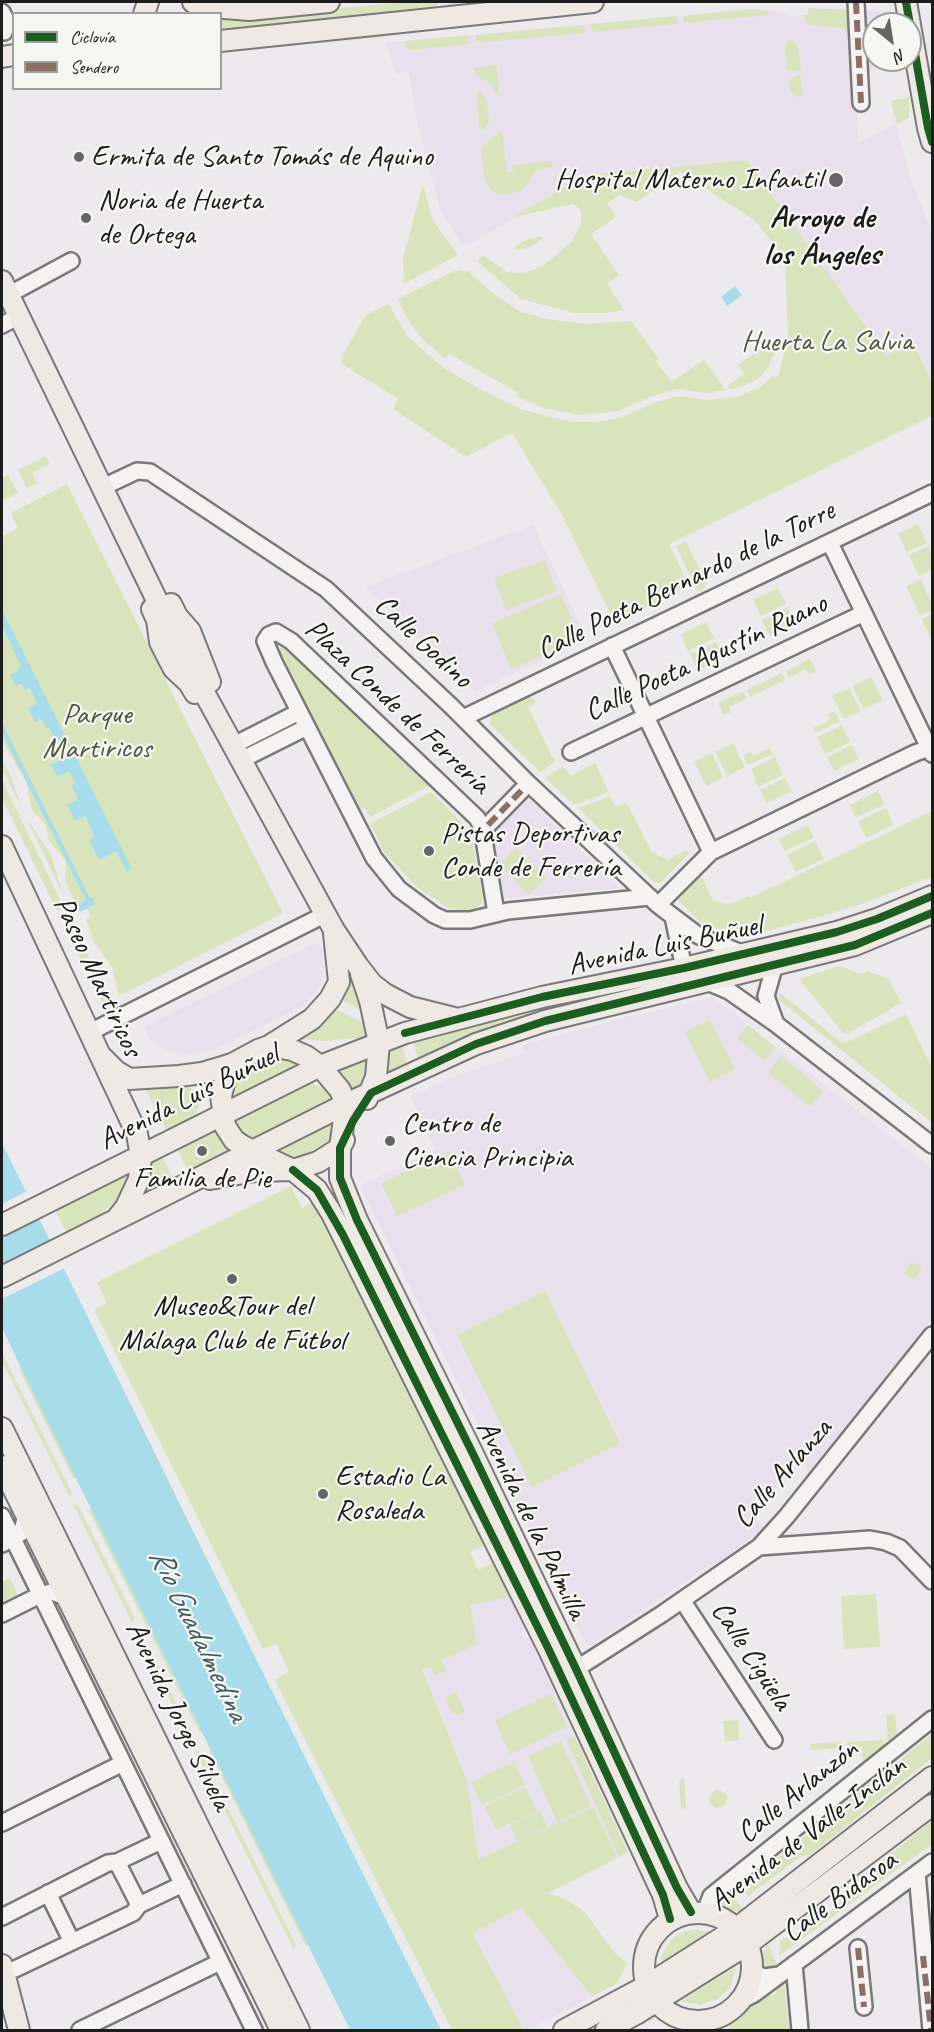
<!DOCTYPE html>
<html>
<head>
<meta charset="utf-8">
<style>
  body { margin:0 }
  #map { position:relative; width:934px; height:2032px; overflow:hidden; background:#edeaee; font-family:Caveat,sans-serif }
  canvas { display:block }
  .frame { position:absolute; inset:0; border:3px solid #1c1c1c; pointer-events:none }
  .legend { position:absolute; left:12px; top:12px; width:210px; height:78px; box-sizing:border-box; background:#f6f6f2; border:2px solid #9f9f9c; margin:0; padding:8px 10px; list-style:none; font-size:18px; color:#1c1c1c }
  .legend li { display:flex; align-items:center; gap:12px; height:30px }
  .legend b { width:30px; border:2px solid #9f9f9c }
  .north { position:absolute; left:862px; top:12px; width:60px; height:60px; box-sizing:border-box; background:#f6f6f2; border:2px solid #9f9f9c; border-radius:50%; rotate:150deg; font-size:16px; font-weight:700; line-height:24px; text-align:center; color:#1c1c1c }
  .north::after { content:''; display:block; margin:auto; width:21px; height:27px; background:#656466; clip-path:polygon(50% 0,100% 100%,50% 72%,0 100%) }
</style>
</head>
<body>
<div id="map">
<canvas width="934" height="2032"></canvas>
<div class="frame"></div>
<ul class="legend">
<li><b style="height:8px;background:#1b5e20"></b>Ciclovía</li>
<li><b style="height:8px;background:#8d6e63"></b>Sendero</li>
</ul>
<div class="north">N</div>
</div>
<script>
const g = document.querySelector('canvas').getContext('2d');
g.lineJoin = 'round';
function paint(path, color) { g.fillStyle = color; g.fill(path, 'evenodd'); }
const toPath = rows => new Path2D(rows.map(r => 'M' + r).join(''));
function stroke(path, color, width, dash) { g.strokeStyle = color; g.lineWidth = width; g.lineCap = dash ? 'butt' : 'round'; g.setLineDash(dash || []); g.stroke(path); }
function drawText(font, color, halo, rows, align = 'center') {
  g.font = font + ' Caveat,sans-serif'; g.lineWidth = 4.5; g.setLineDash([]); g.textBaseline = 'middle'; g.strokeStyle = halo; g.fillStyle = color; for (const [text, x, y, turn = 0] of rows) {
    g.save(); g.translate(x, y); g.rotate((+turn || 0) * Math.PI / 180); g.textAlign = isNaN(turn) ? turn : align; if (halo) g.strokeText(text, 0, 0); g.fillText(text, 0, 0); g.restore();
  }
}
const built = toPath([
  [751,9,783,12,790,17,803,15,853,21,858,143,896,124,912,184,932,231,932,382,913,343,886,356,876,334,873,336,747,160,586,175,476,241,468,245,461,244,440,209,418,126,409,73,395,74,387,45,384,43],
  [889,11,892,24,874,24,874,60,879,60,881,68,864,71,860,12],
  [533,525,587,638,475,692,365,587],
  [524,795,620,888,504,898,491,829],
  [318,942,323,951,324,967,322,979,318,989,306,1004,217,1049,189,1055,172,1052,157,1045,150,1039,143,1027],
  [712,997,932,1169,932,1319,808,1474,803,1456,754,1517,764,1528,717,1564,714,1562,591,1645,586,1643,360,1186,435,1149,410,1097,446,1079,525,1053,523,1045,613,1021],
  [511,1597,525,1627,522,1632,523,1635,525,1638,530,1638,628,1852,548,1893,486,1900,467,1781,424,1673,408,1616],
  [521,1907,592,1997,528,2030,524,2030,473,1934]
]);
const green = toPath([
  [406,2,437,2,438,12,221,34,220,15,266,15],
  [448,2,537,2,449,11],
  [808,8,853,10,853,34,849,34,844,28,809,25,804,19,803,15,808,15],
  [751,9,768,11,768,15,684,23,683,16],
  [677,16,678,24,592,32,591,24],
  [584,25,585,33,476,43,476,35],
  [379,34,384,37,267,48,269,45],
  [468,35,469,44,410,50,405,45,404,41],
  [788,40,795,42,798,47,801,69,799,71,787,70,785,49],
  [497,65,499,91,499,96,490,84,477,75,473,68],
  [800,75,803,94,799,97,794,95,790,90,789,78],
  [477,92,480,92,487,101,489,122,485,128,481,130,479,128],
  [909,97,909,118,897,124,891,101],
  [502,130,507,172,513,172,512,165,552,161,553,167,540,169,533,175,527,185,520,191,510,194,500,195,491,190,485,181,483,169,481,147],
  [747,160,872,335,876,334,886,356,913,343,932,382,932,416,669,544,689,586,615,623,562,515,512,433,466,457,393,409,398,399,342,364,341,357,366,315,388,304,409,338,444,368,483,391,521,409,543,415,573,422,598,422,622,417,656,402,679,396,709,400,737,397,760,387,773,376,778,377,788,338,785,258,754,220,680,172,637,202,620,195,607,203,616,217,591,234,619,275,607,284,624,310,604,313,574,313,521,299,477,261,483,255,507,272,522,273,541,267,555,256,572,241,581,223,581,210,573,204,514,217,586,175],
  [422,187,424,187,432,219,458,255,404,284,403,259],
  [541,236,542,239,530,247,516,250,515,246,524,241],
  [460,270,469,272,494,294,521,312,547,319,585,324,631,321,658,358,656,361,671,382,704,360,726,390,706,393,677,389,653,396,618,411,580,415,543,408,516,396,517,392,449,354,446,359,422,339,407,318,398,299,452,272],
  [771,341,776,349,768,368,758,379,736,389,730,389,727,386,744,374,738,365],
  [46,456,50,464,32,473,37,483,27,488,18,470],
  [8,475,18,493,2,501,2,478],
  [67,484,283,913,129,991,118,995,112,967,94,942,86,919,91,916,87,908,80,912,65,881,66,861,49,841,45,824,32,810,26,782,2,740,2,541,4,540,2,537,18,528,11,513],
  [918,524,927,543,907,552,898,534],
  [686,541,706,583,704,589,698,592,676,546],
  [928,546,932,555,932,570,919,576,909,555],
  [545,560,557,591,506,610,494,578],
  [921,579,932,604,931,611,920,616,906,586],
  [778,588,786,604,761,616,753,600],
  [561,594,580,639,511,669,492,623],
  [788,607,795,624,770,636,762,620],
  [932,614,932,642,922,619],
  [706,622,714,638,688,651,681,634],
  [716,642,724,658,698,671,690,654],
  [281,647,286,649,429,786,370,817,365,808,359,810,280,653,279,650],
  [810,659,816,671,809,674,806,669,789,678,786,671],
  [782,673,785,680,750,697,747,690],
  [871,677,883,700,864,709,852,686],
  [849,688,861,711,844,719,832,696],
  [743,691,747,698,729,707,731,712,724,715,718,703],
  [529,697,536,702,528,707,552,756,556,761,540,772,490,724,490,718,495,713],
  [835,711,840,721,816,733,813,728,831,719,828,714],
  [842,725,850,742,825,754,817,737],
  [733,743,745,767,727,776,715,752],
  [852,745,859,759,834,771,827,757],
  [770,748,773,754,748,765,743,755,751,752,753,756],
  [712,753,723,777,706,786,694,762],
  [775,757,783,775,758,787,751,769],
  [2,760,11,776,21,807,2,768],
  [595,763,609,792,574,805,545,778,563,766,571,776],
  [785,778,792,791,766,803,760,790],
  [2,780,64,908,57,911,2,798],
  [878,791,885,804,856,818,850,805],
  [431,792,470,830,483,897,481,904,473,910,460,911,447,907,417,887,384,852,370,824],
  [610,796,616,807,626,802,652,852,667,860,687,850,689,854,660,883,655,883,578,808],
  [886,808,894,825,866,838,858,821],
  [932,811,932,877,862,904,819,917,747,936,706,926,700,922,678,900,700,874,713,900,729,905,748,896,750,898],
  [27,819,51,854,63,895],
  [808,825,814,838,785,851,779,839],
  [815,841,824,859,796,872,787,855],
  [516,848,547,878,529,895,499,865],
  [73,926,110,999,102,1002,66,930],
  [839,966,862,974,868,971,889,979,901,1003,847,1034,843,1033,799,979],
  [349,967,369,1014,339,999,347,970],
  [663,980,664,983,419,1062,413,1041,474,1024],
  [779,994,783,995,841,1042,847,1042,906,1014,932,1068,932,1123,779,1000],
  [333,1008,372,1027,368,1037,326,1041,299,1039],
  [710,1020,735,1069,710,1082,685,1032],
  [748,1025,776,1048,765,1061,737,1038],
  [402,1045,408,1067,387,1075,390,1051],
  [370,1056,370,1081,352,1094,339,1071],
  [781,1056,823,1091,810,1107,768,1072],
  [271,1057,282,1057,300,1062,300,1065,238,1096,231,1096,231,1088,242,1072,254,1063],
  [185,1083,192,1089,197,1096,199,1106,195,1116,187,1123,168,1133,143,1085],
  [313,1084,327,1090,334,1101,258,1140,245,1137,236,1127,235,1121,237,1119,305,1085],
  [329,1123,332,1125,330,1148,300,1163,279,1150,279,1148],
  [214,1131,217,1131,231,1153,190,1175,177,1149],
  [449,1151,465,1185,397,1216,381,1183],
  [162,1156,175,1182,141,1197,151,1163],
  [124,1175,129,1178,117,1200,93,1221,68,1235,55,1210],
  [291,1186,302,1208,313,1202,353,1277,484,1545,470,1552,478,1570,493,1563,511,1597,470,1605,477,1644,442,1660,447,1671,435,1676,431,1667,422,1669,467,1781,479,1859,594,1807,617,1858,548,1893,564,1898,584,1911,615,1953,627,1963,617,1983,592,1997,521,1907,473,1934,524,2030,452,2030,275,1680,289,1672,276,1644,263,1649,94,1309,107,1303,97,1282],
  [912,1261,922,1269,914,1280,904,1273],
  [545,1291,620,1443,532,1487,457,1335],
  [2,1353,72,1493,70,1498,2,1361],
  [21,1368,76,1478,73,1478,19,1369],
  [73,1504,78,1505,135,1618,132,1622],
  [91,1508,202,1732,199,1732,89,1511],
  [10,1578,18,1595,2,1603,2,1582],
  [876,1594,880,1647,844,1649,841,1596],
  [146,1645,149,1647,192,1734,188,1736,144,1646],
  [456,1692,465,1712,457,1716,456,1713,452,1714,445,1698],
  [551,1694,567,1727,510,1754,495,1720],
  [895,1714,897,1734,888,1741,886,1715],
  [738,1720,739,1740,725,1741,723,1721],
  [932,1734,932,1758,810,1855,802,1856,748,1896,741,1887],
  [574,1735,628,1852,619,1857,566,1739],
  [883,1740,884,1745,863,1761,862,1747,847,1748,847,1742],
  [561,1741,591,1806,557,1822,528,1756],
  [841,1742,841,1748,811,1750,810,1744],
  [211,1749,308,1946,305,1945,209,1751],
  [195,1750,200,1752,296,1945,294,1950],
  [514,1762,525,1785,482,1805,471,1782],
  [684,1778,686,1808,681,1809,679,1779],
  [525,1787,537,1811,496,1830,485,1806],
  '709 1799a9 9 0 1 1 18 0a9 9 0 1 1-18 0Z',
  [761,1809,769,1809,771,1825,762,1826],
  [540,1811,547,1827,517,1841,510,1825],
  [932,1821,932,1844,779,1956,780,1940,801,1931,823,1913,825,1915,839,1904,845,1891,850,1886],
  [729,1891,742,1908,741,1912,727,1910,721,1905,720,1900],
  [695,1929,712,1932,661,1964,662,1955,671,1940,678,1934],
  [768,1944,778,1966,774,1969,765,1970,761,1964,763,1952],
  [736,1967,731,1986,718,1999,700,2005,681,2001],
  [784,1983,789,2030,728,2030,731,2024,738,2016,769,1994,772,1996,777,1992,775,1989]
]);
const water = toPath([
  [735,286,742,295,727,306,721,297],
  [2,610,132,869,127,872,116,851,99,860,89,840,94,837,86,816,75,821,67,805,78,799,71,785,76,783,69,771,57,777,51,765,61,759,54,745,57,742,49,727,46,728,42,719,35,722,28,708,37,703,30,688,25,690,22,683,16,686,10,675,18,671,17,669,21,666,2,626],
  [2,723,90,898,92,897,95,904,80,912,77,905,86,900,2,733],
  [2,1143,269,1685,441,2030,350,2030,21,1368,2,1327]
]);
const pier = toPath([
  [29,1190,42,1216,2,1236,2,1204],
  [54,1241,67,1267,2,1299,2,1267]
]);
const minor = toPath([
  [856,2,861,103],
  [2,12,7,22,4,32,2,32],
  [8,295,71,261],
  [2,325,19,316],
  [101,488,137,471,150,472,326,589,451,706,528,783,658,905,699,936,744,954],
  [830,543,932,754],
  [612,646,711,852],
  [463,718,932,493],
  [234,745,299,712],
  [571,752,864,613],
  [241,760,307,727],
  [488,825,522,790],
  [658,905,711,852,915,753,932,747],
  [496,913,482,827,477,818,291,641,276,632,269,635,265,641,274,662,374,858,399,889,434,915,445,920,470,920,508,911,650,897],
  [673,917,684,968,705,981,729,991,776,1024,932,1145],
  [775,964,766,996,776,1024],
  [90,1032,322,916],
  [2,1516,254,2030],
  [2,1544,21,1533,26,1516],
  [759,1547,870,1539,886,1542,900,1548,932,1581],
  [682,1600,774,1740],
  [2,1614,40,1595,51,1592,66,1597],
  [572,1678,576,1669,662,1614,759,1547,787,1516,932,1335],
  [2,1823,123,1763],
  [117,1862,139,1905],
  [917,1873,931,2030],
  [48,1893,72,1942],
  [705,1912,711,1896,932,1719],
  [2,1917,108,1863,117,1862,161,1841],
  [858,1948,864,2007],
  [794,1964,800,2030],
  [4,1972,15,1969,133,1913,139,1905,183,1884],
  [752,1972,764,1977,779,1975],
  [740,2001,754,1994,932,1862],
  [80,2030,220,1962]
]);
const major = toPath([
  [193,2,200,6,249,10,329,2],
  [906,2,928,128,932,142],
  [144,14,148,2],
  [220,41,593,2],
  [2,57,14,55],
  [2,281,183,654,334,930,358,966,372,984,385,994,410,1007,458,1019],
  [171,604,177,616,190,631,210,682],
  [152,609,157,620,160,642,167,656,174,669,189,683,195,693],
  [2,846,137,1134,141,1156,139,1179,126,1207,118,1217],
  [361,974,370,1001,379,1043,376,1077,367,1099],
  [269,1046,292,1050,306,1056,320,1066,340,1090,346,1104,340,1148,340,1178,357,1220,473,1454,576,1669,677,1888,691,1912],
  [102,1057,116,1071,129,1079,179,1076,202,1073,232,1064,258,1050,269,1046,312,1019,330,999,339,982,334,933],
  [232,1064,225,1079,221,1096,225,1126,234,1140,243,1146,293,1170,317,1190,332,1214,549,1650,663,1895,670,1919],
  [210,1179,255,1171,293,1170,318,1162,340,1148,344,1140],
  [2,1225,320,1066,405,1033,542,997,684,968,837,932,877,919,932,896],
  [2,1277,346,1104,476,1044,545,1021,855,945,932,913],
  [2,1428,299,2030],
  [2,1466,281,2030],
  '644 1967a54 54 0 1 1 108 0a54 54 0 1 1-108 0Z',
  [2,1965,19,2030],
  [564,2030,646,1986,737,1928,932,1777],
  [606,2030,636,2014,748,1944,932,1805]
]);
const quiet = toPath([
  [856,2,861,103],
  [488,825,522,790],
  [858,1948,864,2007],
  [923,1956,931,2030]
]);
const cycleway = toPath([
  [906,2,928,128,932,142],
  [405,1033,542,997,684,968,837,932,877,919,932,896],
  [293,1170,317,1190,343,1235,549,1650,663,1895,670,1919],
  [691,1912,677,1888,576,1669,473,1454,357,1220,340,1178,340,1148,353,1121,371,1093,476,1044,545,1021,855,945,932,913]
]);
const markers = [
  [79,157,6,"#656466"],
  [836,180,8,"#656466"],
  [86,218,6,"#656466"],
  [429,851,6,"#656466"],
  [390,1141,6,"#656466"],
  [202,1151,6,"#656466"],
  [232,1279,6,"#656466"],
  [323,1494,6,"#656466"]
];
const poiNames = [
  ["Ermita de Santo Tomás de Aquino",91,157],
  ["Hospital Materno Infantil",822,180,"right"],
  ["Noria de Huerta",98,201],
  ["de Ortega",98,235],
  ["Pistas Deportivas",441,834],
  ["Conde de Ferrería",441,868],
  ["Centro de",402,1124],
  ["Ciencia Principia",402,1158],
  ["Familia de Pie",202,1179,"center"],
  ["Museo&Tour del",232,1307,"center"],
  ["Málaga Club de Fútbol",232,1341,"center"],
  ["Estadio La",335,1477],
  ["Rosaleda",335,1511]
];
const parkNames = [
  ["Huerta La Salvia",827,342],
  ["Parque",97,715],
  ["Martiricos",97,749]
];
const streetNames = [
  ["Calle Poeta Bernardo de la Torre",686,581,-26],
  ["Calle Godino",423,642,43],
  ["Calle Poeta Agustín Ruano",706,658,-25],
  ["Plaza Conde de Ferrería",397,707,43],
  ["Avenida Luis Buñuel",665,946,-12],
  ["Paseo Martiricos",97,977,65],
  ["Avenida Luis Buñuel",189,1098,-27],
  ["Calle Arlanza",783,1474,-49],
  ["Avenida de la Palmilla",531,1520,64],
  ["Calle Cigüela",751,1656,57],
  ["Avenida Jorge Silvela",178,1716,64],
  ["Calle Arlanzón",798,1792,-39],
  ["Avenida de Valle-Inclán",808,1834,-37],
  ["Calle Bidasoa",840,1897,-36]
];
const neighbourhoodNames = [
  ["Arroyo de",822,219],
  ["los Ángeles",822,256]
];
const waterNames = [
  ["Río Guadalmedina",198,1635,64]
];
paint(built, '#e8e1ed');
paint(green, '#dae4bc');
paint(water, '#a7ddea');
paint(pier, '#edeaee');
stroke(minor, '#7a797a', 20);
stroke(major, '#7a797a', 24);
stroke(minor, '#f4f3f2', 15);
stroke(major, '#eee9e3', 20);
stroke(quiet, '#8d6e63', 6, [12, 6]);
stroke(cycleway, '#1b5e20', 8);
for (const [x, y, r, color] of markers) { const dot = new Path2D(); dot.arc(x, y, r, 0, 2 * Math.PI); g.fillStyle = color; g.fill(dot); stroke(dot, '#f6f6f2', 2); }
drawText('30px', '#1c1c1c', '#f6f6f2', poiNames, 'left');
drawText('30px', '#505640', '#f6f6f2', parkNames);
drawText('30px', '#1c1c1c', '#f6f6f2', streetNames);
drawText('bold 32px', '#1c1c1c', '#f6f6f2', neighbourhoodNames);
drawText('italic 32px', '#425d63', '#f6f6f2', waterNames);
</script>
</body>
</html>
